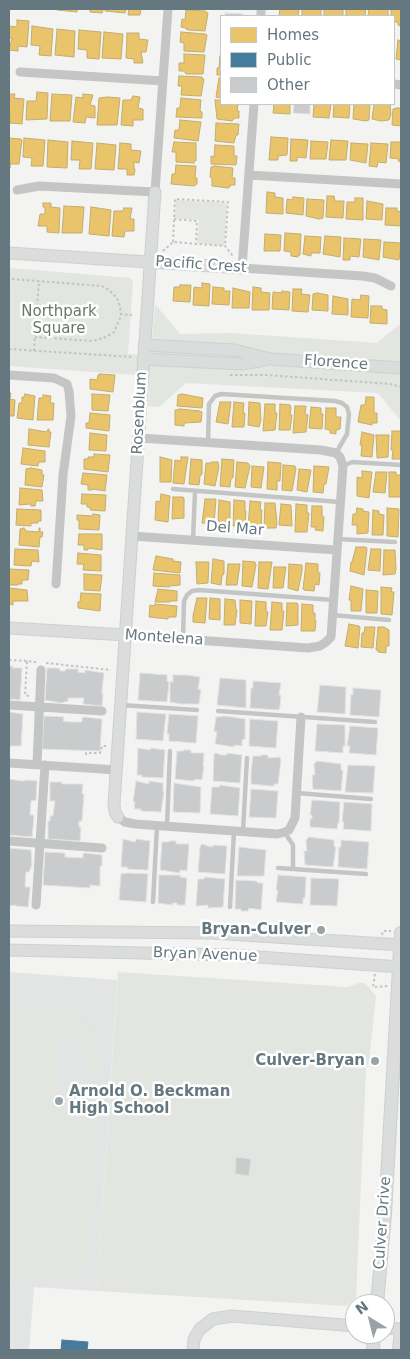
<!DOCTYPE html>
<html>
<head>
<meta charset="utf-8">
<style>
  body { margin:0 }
  #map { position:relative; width:410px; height:1359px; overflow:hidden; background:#f3f3f2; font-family:"DejaVu Sans",sans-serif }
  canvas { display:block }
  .frame { position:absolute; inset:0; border:10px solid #66787f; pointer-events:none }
  .legend { position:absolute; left:220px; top:15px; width:175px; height:90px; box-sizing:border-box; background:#fff; border:1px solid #c2c9cc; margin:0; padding:6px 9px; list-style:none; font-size:15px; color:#66787f }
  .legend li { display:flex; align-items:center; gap:10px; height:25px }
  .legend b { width:25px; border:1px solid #c2c9cc }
  .north { position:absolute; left:345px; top:1294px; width:50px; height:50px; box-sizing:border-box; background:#fff; border:1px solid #c2c9cc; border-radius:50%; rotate:324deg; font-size:14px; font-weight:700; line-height:20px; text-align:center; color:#66787f }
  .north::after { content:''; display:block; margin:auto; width:18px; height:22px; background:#97a3a7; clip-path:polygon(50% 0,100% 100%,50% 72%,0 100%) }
</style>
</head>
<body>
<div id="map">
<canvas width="410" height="1359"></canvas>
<div class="frame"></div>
<ul class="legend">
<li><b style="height:14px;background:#e9c46a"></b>Homes</li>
<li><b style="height:14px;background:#457b9d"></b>Public</li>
<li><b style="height:14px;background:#cacbcc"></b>Other</li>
</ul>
<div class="north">N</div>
</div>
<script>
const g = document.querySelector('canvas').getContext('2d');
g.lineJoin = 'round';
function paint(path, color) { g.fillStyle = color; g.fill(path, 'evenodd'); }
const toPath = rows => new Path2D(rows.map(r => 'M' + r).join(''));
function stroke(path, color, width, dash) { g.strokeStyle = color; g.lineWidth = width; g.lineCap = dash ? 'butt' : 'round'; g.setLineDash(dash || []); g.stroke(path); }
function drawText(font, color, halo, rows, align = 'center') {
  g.font = font + ' "DejaVu Sans",sans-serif'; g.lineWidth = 5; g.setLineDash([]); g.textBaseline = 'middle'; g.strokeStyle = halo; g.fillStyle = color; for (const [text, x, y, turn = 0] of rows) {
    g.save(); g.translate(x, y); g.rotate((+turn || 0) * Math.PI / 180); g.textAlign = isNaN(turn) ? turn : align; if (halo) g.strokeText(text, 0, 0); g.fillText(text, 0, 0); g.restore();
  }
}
const built = toPath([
  [9,972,117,980,97,1291,34,1287,29,1350,9,1350]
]);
const green = toPath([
  [176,200,227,203,224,246,197,243,199,220,175,218],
  [9,268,130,278,133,282,128,354,151,355,155,304,180,334,231,333,377,343,401,323,401,421,378,393,186,383,159,407,148,406,149,376,9,366],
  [118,972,347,987,359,983,365,983,376,996,369,1062,366,1068,356,1297,347,1306,97,1291],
  [9,1003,47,1005,66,1010,82,1019,94,1033,101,1050,103,1060,101,1078,94,1096,89,1103,75,1116,66,1120,48,1125,9,1123],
  [60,1023,73,1030,82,1041,88,1054,89,1068,85,1082,78,1094,67,1104,54,1109],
  [88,1110,92,1115,98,1112,100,1119,97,1126,86,1273,79,1278,13,1276,9,1350,9,1127,47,1129,56,1128,72,1122]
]);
const homes = toPath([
  [57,9,77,9,77,12,57,10,57,9],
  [90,9,102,9,103,11,102,13,90,12,90,9],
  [105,9,126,9,125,13,105,11,105,9],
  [129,9,141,9,140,15,128,15,129,9],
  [280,9,299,9,298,16,279,16,280,9],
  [302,9,321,9,321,16,302,16,302,9],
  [324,9,343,9,343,16,324,16,324,9],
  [346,9,366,9,365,16,346,16,346,9],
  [369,9,388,9,388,16,368,16,369,9],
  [391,9,401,9,401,26,398,25,398,22,394,22,394,16,391,16,391,9],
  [186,10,205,11,208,13,205,31,189,30,186,29,186,28,181,27,182,19,185,20,186,10],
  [17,20,29,21,27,47,18,46,18,51,9,50,12,38,9,38,9,26,17,27,17,20],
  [32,26,53,29,51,56,39,55,40,46,31,45,32,26],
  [57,29,75,31,74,57,55,55,57,29],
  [79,30,101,32,99,59,87,58,87,50,78,49,79,30],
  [104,32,123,34,121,59,102,58,104,32],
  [181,32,205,34,207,35,204,52,184,51,184,43,180,42,181,32],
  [127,33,139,33,139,39,148,40,146,52,141,52,143,63,134,63,134,59,126,58,127,33],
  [398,40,401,41,401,60,396,59,398,40],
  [184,54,205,55,203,74,186,74,184,71,179,71,179,63,184,63,184,54],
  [220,56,221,75,217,75,217,68,219,68,220,56],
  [179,76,202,77,202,79,204,79,201,96,181,95,182,86,178,86,179,76],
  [219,78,221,78,221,98,216,97,219,78],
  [37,92,48,93,47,119,26,120,27,101,36,101,37,92],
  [9,94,15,94,14,98,24,99,22,124,10,123,9,94],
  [52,94,72,95,70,121,50,121,52,94],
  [83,94,93,95,90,105,95,106,95,118,86,117,85,123,73,122,76,97,83,98,83,94],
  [133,96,140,97,138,108,143,109,143,120,133,120,133,126,121,125,123,100,131,100,133,96],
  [108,97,120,98,117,125,97,125,99,98,108,97],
  [181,98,201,100,200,111,202,112,202,118,176,117,177,108,180,108,181,98],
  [215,100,221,100,221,104,238,104,237,111,239,111,239,118,235,118,232,121,217,119,215,100],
  [274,104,290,104,290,114,273,113,274,104],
  [314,104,331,104,329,118,313,117,314,104],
  [334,104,350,104,349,118,333,117,334,104],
  [354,104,370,104,369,120,366,121,353,119,354,104],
  [374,104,390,104,391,115,389,120,381,121,372,119,374,104],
  [397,108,401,108,401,126,392,125,393,109,397,108],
  [180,120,201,122,198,141,174,138,175,130,179,130,180,120],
  [216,123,239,124,238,135,236,135,234,143,215,141,216,123],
  [271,137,288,138,287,155,278,156,278,160,269,160,271,137],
  [9,138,21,139,22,140,19,164,10,164,10,168,9,138],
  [24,138,45,140,43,166,31,166,32,158,23,157,24,138],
  [291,139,308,140,306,158,297,157,297,161,290,161,291,139],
  [48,140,68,142,67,168,47,167,48,140],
  [331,140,348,141,346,160,329,160,331,140],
  [72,141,93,143,91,169,79,169,80,160,71,160,72,141],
  [311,141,328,142,326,159,310,159,311,141],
  [174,142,196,143,196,161,195,160,194,163,176,162,176,152,172,152,174,142],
  [391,142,401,142,401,162,398,161,399,159,390,158,391,142],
  [97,143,116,145,114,170,95,169,97,143],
  [120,143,131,144,131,150,141,151,139,163,134,162,134,169,135,169,134,175,127,175,127,169,118,169,120,143],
  [351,143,368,144,366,163,350,160,351,143],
  [371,143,388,144,386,163,378,162,377,167,369,166,371,143],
  [215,145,234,146,234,156,237,156,236,165,211,164,211,156,214,157,215,145],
  [176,165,196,166,195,178,197,178,197,184,194,186,171,184,172,174,175,174,176,165],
  [215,166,233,168,232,178,235,178,235,185,230,185,230,187,228,188,212,186,212,178,210,177,211,167,215,166],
  [267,192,275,193,275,197,283,198,283,214,266,213,267,192],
  [327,196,334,196,335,201,344,201,343,218,326,217,327,196],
  [293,197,304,198,303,215,286,213,287,199,293,200,293,197],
  [355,198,363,198,363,220,346,219,347,202,355,202,355,198],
  [307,199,324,200,323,218,319,219,306,216,307,199],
  [367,201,383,204,382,220,366,219,367,201],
  [43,203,51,203,51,207,60,208,59,233,47,232,47,226,38,226,40,214,45,214,45,207,43,207,43,203],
  [64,206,84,207,82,233,62,233,64,206],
  [91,207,111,210,109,236,89,234,91,207],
  [124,208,132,208,130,219,134,219,134,231,125,231,124,237,112,236,114,211,123,211,124,208],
  [386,208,397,208,397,211,401,212,401,226,385,225,386,208],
  [285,233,301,234,300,255,298,255,298,257,291,256,291,252,284,251,285,233],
  [265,234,281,235,280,251,264,251,265,234],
  [305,236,321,237,320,253,311,253,311,256,303,254,305,236],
  [325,236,341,237,340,257,323,254,325,236],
  [344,238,361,239,359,257,350,256,350,260,343,260,344,238],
  [364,239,381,240,379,260,363,257,364,239],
  [384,242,401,243,399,260,383,257,384,242],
  [202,283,210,284,209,306,193,305,194,287,202,288,202,283],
  [180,285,191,285,190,302,173,301,174,287,180,287,180,285],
  [213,287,224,288,224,291,230,291,229,305,212,304,213,287],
  [253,287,261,288,261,292,270,293,269,310,252,310,253,287],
  [233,288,250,292,249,308,232,308,233,288],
  [293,289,302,289,301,294,310,295,308,312,292,311,293,289],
  [282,291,290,292,289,310,272,309,273,292,282,293,282,291],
  [317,293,328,295,328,311,312,310,313,294,317,293],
  [361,295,369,296,368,318,351,317,352,299,360,300,361,295],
  [333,296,348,299,348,315,332,314,333,296],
  [371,306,382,306,382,309,387,310,387,324,370,323,371,306],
  [100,374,115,375,113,392,90,389,90,379,97,380,98,375,100,374],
  [9,393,11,393,10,399,15,400,14,416,9,416,9,393],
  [25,394,35,396,33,420,17,418,19,403,22,403,22,397,24,397,25,394],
  [92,394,110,395,108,411,92,410,92,394],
  [182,394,203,398,202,408,177,406,178,395,182,394],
  [43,395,51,396,50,403,54,403,53,420,37,420,39,398,43,398,43,395],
  [366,397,374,397,374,413,377,413,377,423,372,423,372,425,358,422,361,405,365,405,366,397],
  [220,402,231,402,228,424,216,422,220,402],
  [234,402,244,403,243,413,245,413,244,427,232,427,234,402],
  [249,402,260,403,261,420,259,427,248,425,249,402],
  [265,404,275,404,275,413,277,413,275,430,263,431,265,404],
  [280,404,290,405,291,407,290,415,292,415,290,430,279,430,280,404],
  [295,406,306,406,305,414,308,415,306,432,293,433,295,406],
  [311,407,321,408,321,414,323,414,322,429,309,428,311,407],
  [326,408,336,408,336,417,341,417,340,429,336,430,336,434,330,433,330,430,325,429,326,408],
  [180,409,200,411,202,412,201,422,184,423,184,426,175,425,175,410,180,409],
  [90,413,110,415,109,431,86,428,86,423,89,423,90,413],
  [29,429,47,432,48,429,49,429,49,432,51,432,49,447,28,445,29,429],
  [392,431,401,431,401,459,392,459,393,450,391,450,392,431],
  [362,432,374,435,372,457,361,456,362,445,360,445,362,432],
  [90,433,107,435,106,451,89,450,90,433],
  [376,435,389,435,388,457,377,458,376,435],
  [23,448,45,451,45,462,39,462,38,466,21,464,23,448],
  [94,454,110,455,108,472,84,469,84,459,88,459,88,457,94,457,94,454],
  [160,457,172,460,171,482,160,482,160,457],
  [181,457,188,457,184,484,173,483,175,460,181,461,181,457],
  [191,459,202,460,202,474,200,476,199,485,189,484,191,459],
  [222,459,234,460,233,478,231,478,230,487,220,486,222,459],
  [212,462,218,462,219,467,215,486,204,484,206,463,211,463,212,462],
  [237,462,248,463,250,466,245,488,235,487,237,462],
  [268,462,281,463,280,481,277,481,277,490,267,489,268,462],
  [283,465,295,466,296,469,292,491,282,490,283,465],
  [252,466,264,467,261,488,251,487,252,466],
  [314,466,329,467,326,484,324,484,323,493,313,492,314,466],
  [31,468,42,470,42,475,44,475,42,487,25,485,26,469,31,468],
  [299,469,311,470,307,492,297,490,299,469],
  [362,471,372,472,369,498,357,496,357,477,362,478,362,471],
  [376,472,387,472,385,493,373,492,376,472],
  [389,472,396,472,396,475,401,475,401,492,400,497,389,497,389,472],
  [83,473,107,475,105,491,92,489,92,490,88,490,88,485,81,484,83,473],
  [20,488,42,490,43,501,36,501,35,506,31,506,31,504,19,505,20,488],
  [82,494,106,495,105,511,90,510,91,508,87,507,87,504,81,504,82,494],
  [161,494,170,496,168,522,155,520,156,501,160,502,161,494],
  [173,497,183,497,184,498,184,518,172,519,173,497],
  [205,499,216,499,214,524,202,523,205,499],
  [219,500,230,502,230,522,218,522,219,500],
  [234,500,245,501,245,511,246,511,245,526,233,526,234,500],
  [250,501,261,502,260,510,262,510,261,528,248,528,250,501],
  [265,503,275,503,277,523,276,528,264,528,265,503],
  [281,504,291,505,292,526,279,525,281,504],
  [296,504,307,505,307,513,309,513,307,532,295,532,296,504],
  [312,506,322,506,322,516,324,517,323,531,315,530,316,527,311,527,312,506],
  [357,508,363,509,363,511,369,512,368,533,357,534,357,525,352,525,353,514,356,514,357,508],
  [387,508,399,509,398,537,387,536,387,508],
  [17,509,41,510,41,521,38,521,38,523,31,523,31,526,16,525,17,509],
  [373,510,379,511,379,514,384,515,383,535,372,535,373,510],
  [93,514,100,515,99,530,79,529,79,520,77,520,77,515,93,516,93,514],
  [24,528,26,531,39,532,39,528,40,528,40,532,43,532,42,537,40,537,39,547,19,545,20,529,24,528],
  [79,534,102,534,102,550,88,548,88,550,84,550,84,545,78,545,79,534],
  [356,547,366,547,367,549,364,575,350,571,351,562,352,562,356,547],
  [15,549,38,550,39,562,32,561,31,566,14,565,15,549],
  [371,549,381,549,380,571,368,570,371,549],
  [384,550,395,550,396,569,395,574,383,575,384,550],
  [78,553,101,555,101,571,83,570,84,564,77,564,78,553],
  [156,556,173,559,173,561,181,562,180,573,153,570,156,556],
  [213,559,224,561,224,574,222,576,221,585,211,583,213,559],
  [243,561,255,562,256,565,252,587,242,586,243,561],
  [196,562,209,562,208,583,197,584,196,562],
  [259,562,272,562,268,589,258,588,259,562],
  [306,563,318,564,318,573,320,573,319,585,315,584,314,591,304,590,303,589,306,563],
  [228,564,240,564,237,585,226,585,228,564],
  [289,564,302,565,302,571,298,591,288,588,289,564],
  [274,567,286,567,283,588,273,588,274,567],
  [9,569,29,570,28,580,22,580,22,584,18,584,18,585,9,585,9,569],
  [154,573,180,575,180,585,170,586,169,587,153,586,154,573],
  [84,574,102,575,100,591,84,590,84,574],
  [351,586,363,589,361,611,351,611,351,600,349,600,351,586],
  [381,587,392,588,391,592,394,592,392,615,381,614,381,587],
  [9,588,27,590,28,601,13,601,13,605,9,604,9,588],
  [158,589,177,591,177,601,170,601,170,602,155,602,158,589],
  [366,590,378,591,377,613,366,613,366,590],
  [81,593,101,594,100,611,78,608,78,602,80,602,81,593],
  [197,598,207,598,205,623,193,622,193,616,197,598],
  [210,598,220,599,220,620,209,619,210,598],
  [225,599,235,600,236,610,237,610,235,625,224,625,225,599],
  [240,600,252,601,251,624,240,623,240,600],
  [256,601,266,602,266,611,268,612,266,626,255,626,256,601],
  [272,602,282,603,282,611,284,611,282,630,270,630,272,602],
  [287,603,297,603,298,605,298,625,286,626,287,603],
  [155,604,177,606,176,617,168,617,168,619,149,617,150,605,154,606,155,604],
  [302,604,313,605,313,613,315,613,315,621,316,621,315,631,301,631,302,604],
  [349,624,359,626,360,627,358,648,345,646,349,624],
  [365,627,375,627,373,648,361,647,362,633,364,633,365,627],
  [378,627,384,627,389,630,389,646,386,646,386,653,378,652,378,650,376,650,378,627]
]);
const public = toPath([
  [62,1340,88,1342,87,1350,61,1350,62,1340]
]);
const building = toPath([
  [225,13,243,14,243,16,225,16,225,13],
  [294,104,310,104,310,114,293,113,294,104],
  [9,666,13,666,12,668,22,668,20,700,9,699,9,666],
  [47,668,57,668,60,669,60,671,65,671,66,669,78,669,78,672,85,673,85,670,104,673,102,690,102,693,103,693,102,706,83,704,84,698,68,698,68,701,61,703,45,700,47,668],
  [140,673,167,675,167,681,169,682,167,702,138,700,140,673],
  [173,675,187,675,200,677,198,689,201,690,199,704,181,704,170,702,170,682,173,682,173,675],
  [220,678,246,680,246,708,217,705,220,678],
  [253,681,281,683,279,695,281,695,280,706,279,710,250,708,251,688,253,688,253,681],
  [320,685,346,687,345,714,317,712,320,685],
  [353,688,381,690,379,717,350,715,351,694,353,695,353,688],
  [9,712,23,714,21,746,9,746,9,712],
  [137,712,166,714,163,741,136,739,137,712],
  [169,714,198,716,196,743,169,741,169,734,167,734,169,714],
  [44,716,64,717,63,721,71,722,82,722,82,718,84,717,102,719,100,751,42,749,44,716],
  [225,716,245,719,245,739,242,740,242,746,234,745,234,747,215,744,217,732,214,731,216,717,225,716],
  [250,719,278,721,276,748,249,746,250,719],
  [317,724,345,725,345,746,343,746,343,753,315,751,317,724],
  [350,726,378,728,376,755,349,753,350,746,347,746,350,726],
  [138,748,150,750,151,748,165,750,163,778,142,777,142,775,137,775,138,748],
  [184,750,191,750,191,753,204,753,203,766,204,766,202,780,195,779,194,781,175,779,177,751,184,751,184,750],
  [216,753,222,755,227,755,227,753,242,755,240,783,213,781,214,754,216,753],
  [261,755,268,755,268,758,280,757,281,760,278,784,274,784,274,786,271,786,251,784,251,772,253,756,261,756,261,755],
  [317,761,341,764,341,770,343,771,341,791,313,789,312,775,315,775,314,764,317,761],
  [348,765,375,766,373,793,345,792,348,765],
  [9,779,22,781,25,781,25,780,37,781,36,800,31,801,30,815,33,815,34,818,32,837,9,835,9,779],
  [136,781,149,784,149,781,163,783,163,792,164,792,161,812,141,811,141,809,134,809,135,802,133,802,136,781],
  [50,782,62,782,62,784,83,784,82,794,84,794,82,821,79,821,79,827,81,828,80,841,48,839,48,821,50,821,50,816,53,816,55,801,50,801,50,782],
  [174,783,201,787,200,813,173,812,174,783],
  [220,785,240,788,238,816,210,814,212,787,219,787,220,785],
  [251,789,278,791,276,818,249,817,251,789],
  [312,800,340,802,339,823,338,823,337,829,310,827,310,819,312,819,312,815,310,815,312,800],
  [344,802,372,804,371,831,343,829,344,822,342,822,344,802],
  [309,837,334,840,334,847,336,847,333,867,305,865,304,851,307,851,306,840,309,837],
  [123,839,135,842,136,839,150,841,148,870,127,869,128,867,121,867,123,839],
  [341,840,369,842,367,869,338,867,339,847,341,847,341,840],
  [170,841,176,841,176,844,189,844,187,871,180,870,180,873,160,870,162,842,169,842,170,841],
  [202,844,208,846,213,847,213,845,227,846,225,874,198,872,200,847,202,844],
  [239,847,266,850,264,876,237,876,239,847],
  [9,848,31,850,32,865,29,872,26,872,25,887,30,887,30,889,28,907,16,906,16,905,9,906,9,848],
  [45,852,65,853,65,857,83,858,83,854,85,853,102,855,102,866,100,866,100,886,90,885,90,888,43,885,45,852],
  [128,873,148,874,146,902,119,900,121,874,128,873],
  [159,875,180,875,180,877,187,878,185,905,177,905,177,903,173,903,172,905,158,903,159,875],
  [278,875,306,877,305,898,303,898,303,904,276,902,278,890,276,890,278,875],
  [205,877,225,879,223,907,208,908,208,905,196,906,198,879,204,879,205,877],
  [311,878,339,879,337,906,310,905,311,878],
  [236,880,256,881,258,883,263,883,261,910,249,908,248,911,241,911,241,909,235,909,236,880],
  [236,1157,251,1159,249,1176,235,1174,236,1157]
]);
const path = toPath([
  [174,219,197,221,196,245],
  [173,242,175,199,228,202,225,246],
  [163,251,173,242,225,246,233,256],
  [12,279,102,286,109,290,117,298,120,306,121,316,114,332,106,337,93,341,35,337],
  [120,314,132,315],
  [9,349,133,357],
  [34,351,39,281],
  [230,375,266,375,390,384,401,387],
  [9,660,27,661],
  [46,663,111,670],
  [29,696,25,695,27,661,36,662],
  [86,755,86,753,100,753,102,746,106,746],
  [382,935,383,931,391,931],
  [375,974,373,987,388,986]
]);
const lane = toPath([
  [208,442,209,404,215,396,221,394,335,401,342,403,347,407,349,414,347,434,336,453],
  [343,466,352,462,401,465],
  [173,489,340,502],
  [337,539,395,542],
  [193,540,195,491],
  [332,615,389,620],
  [183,639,184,601,187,595,192,591,199,590,333,600],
  [121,705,197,710],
  [218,711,375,722],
  [297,793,371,799],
  [167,826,170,751],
  [243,831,247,758],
  [285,833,293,845,293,869],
  [278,868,366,874],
  [153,902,157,826],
  [230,907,234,831]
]);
const street = toPath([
  [261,16,261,9],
  [20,72,163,81],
  [394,84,401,85],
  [254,104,242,268,362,276,375,278,391,286],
  [249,175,401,184],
  [17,190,39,186,155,192,168,9],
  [9,375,54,378,67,384,69,391,71,416,63,475,56,584],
  [132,536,336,550],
  [126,635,308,648,320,646,326,642,331,637,343,466,340,457,336,453,321,450,140,438],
  [9,705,102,711],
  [9,763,117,770],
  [37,764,41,670],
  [118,817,125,822,135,824,277,834,285,832,289,830,295,818,301,717],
  [9,841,102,848],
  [36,905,45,765]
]);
const secondary = toPath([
  [9,253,242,268],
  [144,345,234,350,271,359,401,368],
  [143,359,242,364,264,360],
  [9,628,126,635],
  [118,817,115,812,114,804,155,192],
  [9,931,211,933,401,945],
  [9,950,230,955,401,967],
  [385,1328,401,1329],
  [193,1350,194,1339,200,1329,213,1319,232,1316,355,1326]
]);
const primary = toPath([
  [377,1304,385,1214,401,933],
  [373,1350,374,1334],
  [399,1350,401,1330]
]);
const markers = [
  [321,930,5,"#97a3a7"],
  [375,1061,5,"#97a3a7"],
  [59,1101,5,"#97a3a7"]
];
const streetNames = [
  ["Pacific Crest",201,265,4],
  ["Florence",336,363,4],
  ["Rosenblum",140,413,-87],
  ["Del Mar",235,529,4],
  ["Montelena",164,638,4],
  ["Bryan Avenue",205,955,2],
  ["Culver Drive",383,1223,-86]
];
const parkNames = [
  ["Northpark",59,312],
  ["Square",59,329]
];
const poiNames = [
  ["Bryan-Culver",311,930],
  ["Culver-Bryan",365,1061],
  ["Arnold O. Beckman",69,1092,"left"],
  ["High School",69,1109,"left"]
];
paint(built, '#e3e4e4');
paint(green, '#e2e5e0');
paint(homes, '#e9c46a');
stroke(homes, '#c2ad70', 1);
paint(public, '#457b9d');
stroke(public, '#4f7a94', 1);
paint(building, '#cacbcc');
stroke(building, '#e2e2e2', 1);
stroke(secondary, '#cfd0d0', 13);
stroke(primary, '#cecfcf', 14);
stroke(path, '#c2c3c4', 2, [2.5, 2.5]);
stroke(lane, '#c4c6c6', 4.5);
stroke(street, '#c4c6c6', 9);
stroke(secondary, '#dbdcdc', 11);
stroke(primary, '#dbdcdc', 12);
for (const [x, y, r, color] of markers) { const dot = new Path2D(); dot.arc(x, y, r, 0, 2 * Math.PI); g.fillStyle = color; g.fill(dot); stroke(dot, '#fff', 2); }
drawText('15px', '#66787f', '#fff', streetNames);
drawText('15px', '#6b7765', '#fff', parkNames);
drawText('bold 15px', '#66787f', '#fff', poiNames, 'right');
</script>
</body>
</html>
